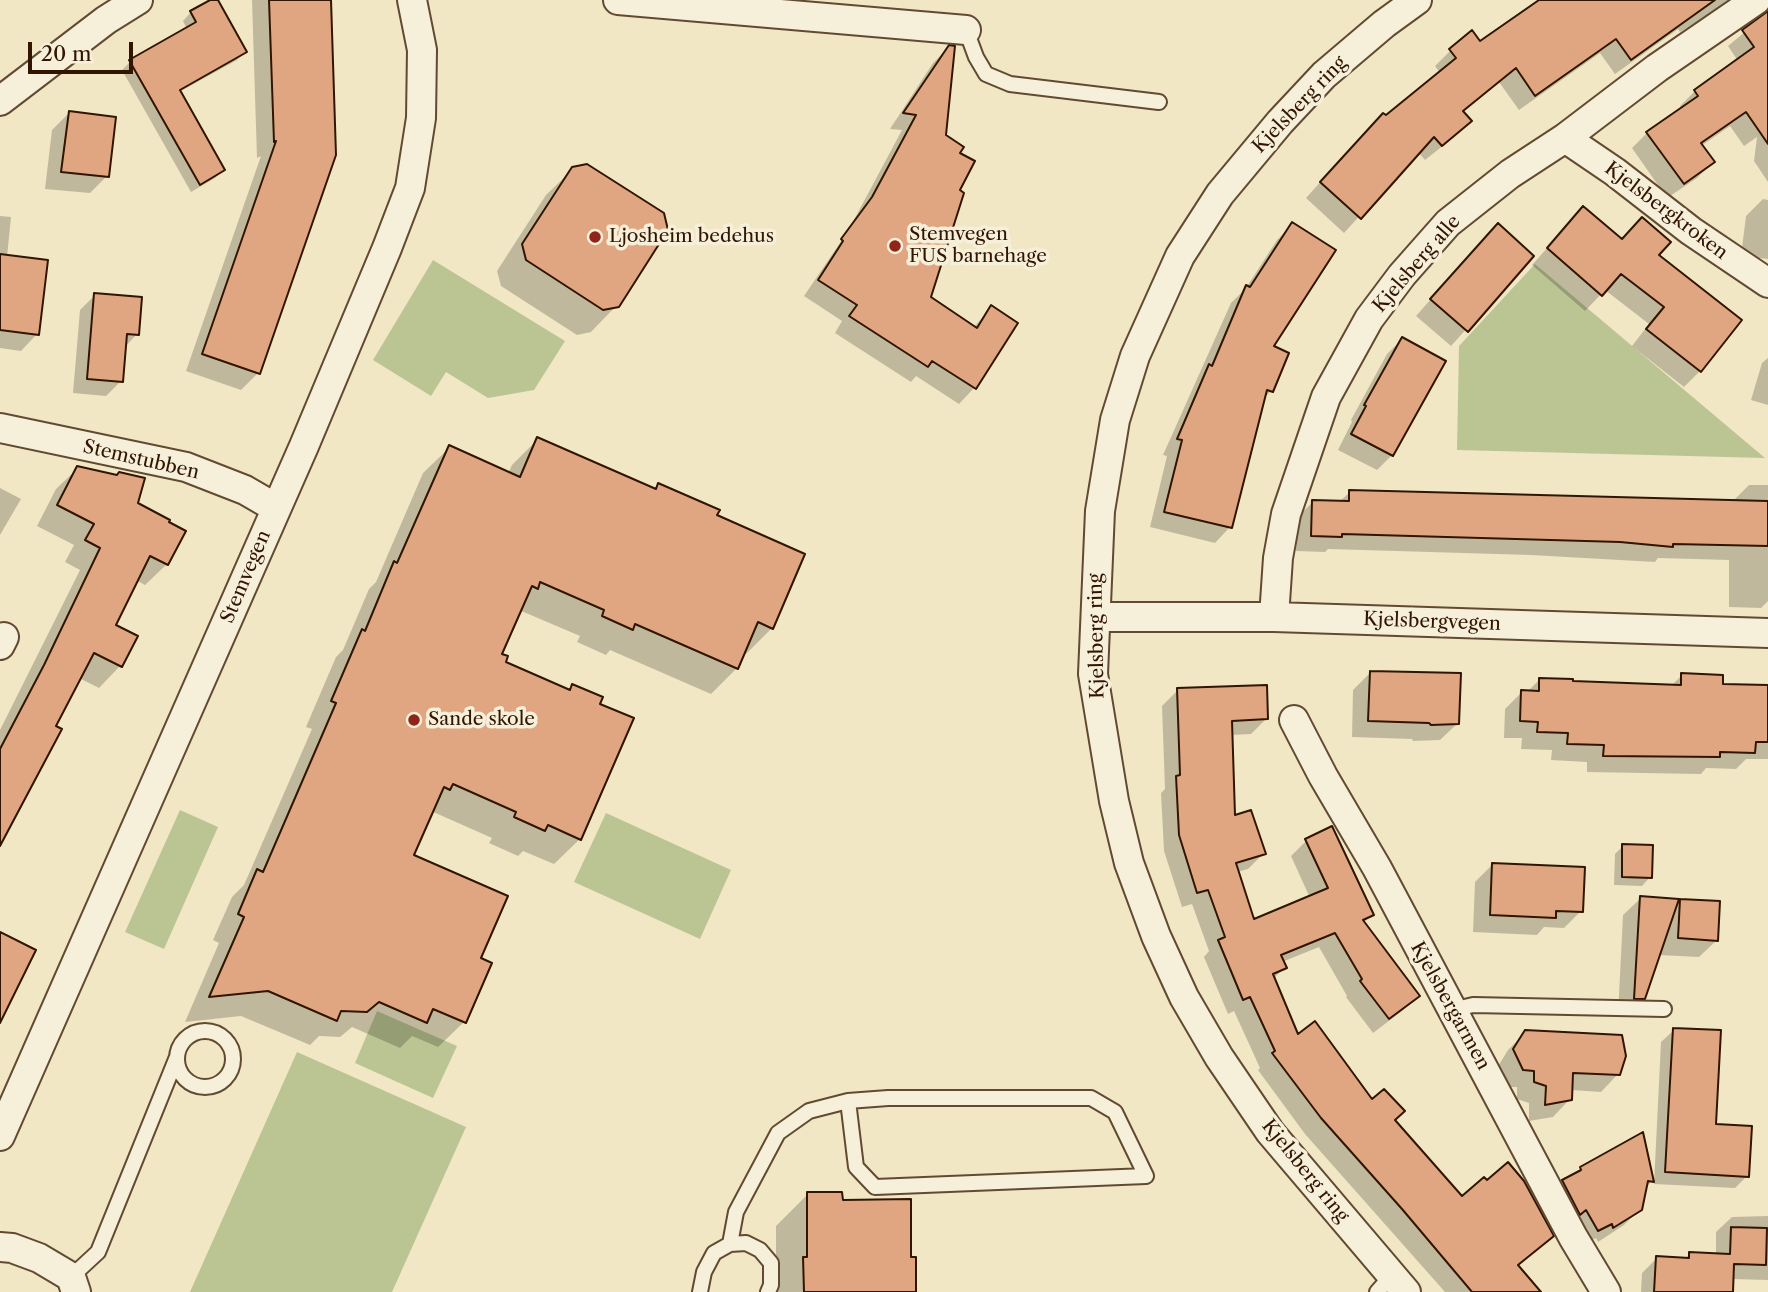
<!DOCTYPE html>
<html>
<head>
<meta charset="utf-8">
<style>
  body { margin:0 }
  #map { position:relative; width:1768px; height:1292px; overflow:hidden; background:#f1e7c4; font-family:"Libre Caslon Text",serif }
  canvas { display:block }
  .scale { position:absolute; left:28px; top:42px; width:105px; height:32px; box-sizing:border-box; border:4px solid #311500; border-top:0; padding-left:9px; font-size:21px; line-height:24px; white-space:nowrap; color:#311500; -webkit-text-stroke:5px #f6efd9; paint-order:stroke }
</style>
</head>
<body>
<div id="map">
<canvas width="1768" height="1292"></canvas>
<div class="scale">20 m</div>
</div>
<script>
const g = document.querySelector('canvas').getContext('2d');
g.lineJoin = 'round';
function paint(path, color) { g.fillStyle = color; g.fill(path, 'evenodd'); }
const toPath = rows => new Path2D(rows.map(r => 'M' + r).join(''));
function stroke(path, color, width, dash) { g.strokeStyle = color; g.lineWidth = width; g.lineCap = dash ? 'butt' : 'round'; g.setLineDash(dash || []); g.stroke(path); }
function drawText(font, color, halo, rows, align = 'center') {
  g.font = font + ' "Libre Caslon Text",serif'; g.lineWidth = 7; g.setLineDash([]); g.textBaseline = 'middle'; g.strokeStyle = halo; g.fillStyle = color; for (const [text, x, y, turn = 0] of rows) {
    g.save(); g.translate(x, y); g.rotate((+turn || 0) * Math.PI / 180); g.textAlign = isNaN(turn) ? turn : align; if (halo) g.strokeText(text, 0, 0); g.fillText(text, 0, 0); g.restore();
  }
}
const green = toPath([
  [433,260,565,341,534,390,488,398,446,372,431,396,373,360],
  [1535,264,1765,458,1457,450,1459,346],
  [180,810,218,827,164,949,125,932],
  [606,813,731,870,700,939,574,882],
  [377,1011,457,1046,433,1098,355,1063],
  [297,1052,466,1127,392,1292,190,1292]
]);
const shadow = toPath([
  [213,0,216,0,245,52,237,60,179,92,223,170,215,178,191,192,122,70,130,62,187,29,183,21,191,12],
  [252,0,329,0,258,373,241,390,186,371,261,156,257,158],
  [1543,0,1733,0,1680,32,1678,29,1615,74,1600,53,1519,110,1499,82,1462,112,1469,121,1454,137,1425,160,1418,152,1344,233,1306,198,1367,130,1440,73,1435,66,1450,51,1472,33,1480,43],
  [1768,0,1768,182,1754,161,1757,137,1744,146,1730,126,1701,146,1713,162,1697,178,1667,198,1632,148,1647,133,1682,109,1680,106,1695,91,1738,61,1728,46,1757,22,1758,14],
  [949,47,944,135,957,154,958,191,929,298,973,328,991,308,1016,323,974,388,959,404,916,376,911,382,835,333,842,321,804,296,848,231,902,130,890,129,933,63],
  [69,113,107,176,90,193,45,189,52,130],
  [573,169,617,305,591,332,577,335,501,286,497,271,546,195],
  [1763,199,1768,200,1768,259,1741,256,1746,216],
  [1583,208,1621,240,1657,255,1700,371,1684,387,1632,346,1649,324,1605,290,1585,311,1532,265],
  [0,216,11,217,7,257,37,334,21,351,0,348],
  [1293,224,1272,347,1271,391,1262,400,1230,527,1215,543,1150,527,1167,456,1163,455,1231,303,1246,288,1277,240],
  [1482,241,1532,256,1451,346,1416,316],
  [95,295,137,334,124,348,121,381,106,396,73,393,80,310],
  [1402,339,1392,455,1377,470,1338,450,1352,422,1351,420,1387,354],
  [1768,358,1768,405,1751,400,1762,363],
  [538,439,654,490,659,485,715,516,772,628,746,654,743,652,737,668,711,694,610,650,606,655,577,642,580,636,519,610,500,654,503,663,568,691,573,686,580,839,554,864,523,851,518,856,489,843,492,838,431,811,412,856,479,959,464,1022,438,1047,412,1036,400,1048,352,1027,340,1037,319,1036,310,1045,241,1016,185,1022,219,943,213,940,232,897,244,885,312,729,306,727,336,657,343,650,369,589,376,582,423,473,449,448,508,474,512,465],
  [78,468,136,504,167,564,145,585,136,580,113,626,135,637,120,666,99,688,79,678,54,727,60,729,0,846,0,730,80,570,65,562,74,545,37,526,56,489],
  [1749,485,1768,485,1768,601,1761,608,1729,607,1729,560,1658,558,1655,562,1531,555,1328,549,1325,552,1296,551,1297,517,1313,502,1339,502,1350,492,1734,500],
  [0,488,21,499,0,535],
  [1370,673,1458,723,1440,740,1413,741,1412,739,1352,737,1353,690],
  [1682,675,1721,686,1768,687,1768,759,1746,759,1736,769,1706,768,1701,774,1587,772,1587,762,1551,760,1552,750,1521,749,1522,738,1504,738,1505,709,1522,692,1527,692,1540,679,1571,683,1671,686],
  [1178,690,1266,719,1251,734,1230,735,1233,817,1264,853,1248,869,1237,872,1253,922,1310,898,1291,856,1306,841,1372,915,1363,923,1418,996,1402,1011,1373,1033,1346,997,1347,996,1319,947,1282,962,1285,967,1273,979,1298,1036,1393,1121,1462,1198,1552,1236,1517,1267,1539,1292,1445,1292,1305,1134,1258,1070,1260,1068,1234,1011,1228,1014,1204,957,1209,951,1192,904,1182,907,1164,851,1161,793,1165,789,1162,706],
  [1623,846,1650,877,1642,886,1614,885,1615,854],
  [1493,864,1581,911,1564,928,1544,927,1537,935,1473,932,1475,882],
  [1641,898,1675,906,1681,900,1717,940,1699,957,1659,955,1644,998,1626,1016,1618,1015,1623,915],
  [1674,1030,1714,1126,1747,1176,1735,1188,1654,1184,1661,1042],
  [1526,1032,1618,1074,1601,1092,1571,1090,1570,1099,1553,1117,1529,1121,1529,1103,1517,1099,1517,1087,1506,1087,1497,1068,1508,1050],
  [1581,1168,1652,1181,1645,1188,1640,1209,1624,1225,1598,1242,1596,1238,1582,1245,1547,1197],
  [808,1194,841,1201,909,1258,914,1292,772,1292,776,1287,776,1226],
  [1768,1216,1768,1280,1732,1279,1731,1292,1641,1292,1642,1273,1657,1258,1684,1259,1690,1254,1716,1255,1716,1232,1732,1217]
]);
const building = toPath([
  [210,0,218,0,247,52,180,90,225,170,200,185,129,60,196,22,190,11,210,0],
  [269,0,331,0,336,155,260,374,202,354,276,141,274,142,269,0],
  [1539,0,1715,0,1631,60,1616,39,1535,96,1516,68,1463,111,1472,121,1442,146,1434,137,1361,219,1320,182,1383,113,1386,115,1456,58,1449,49,1472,30,1480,41,1539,0],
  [1768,11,1768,144,1746,112,1701,143,1715,162,1684,184,1646,132,1698,96,1694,90,1754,47,1742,30,1768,11],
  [949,45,955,46,946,135,964,147,960,153,975,161,960,190,964,193,931,297,977,328,991,305,1018,323,976,389,932,361,928,367,849,316,857,305,818,280,843,241,841,239,872,197,916,115,903,113,949,45],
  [69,111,116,117,109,177,61,172,69,111],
  [587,164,664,213,668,230,619,307,603,310,526,260,522,244,572,167,587,164],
  [1583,206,1622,239,1642,217,1671,242,1659,255,1742,320,1701,372,1646,329,1664,307,1621,274,1602,296,1547,248,1583,206],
  [1292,222,1336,250,1274,346,1289,353,1273,392,1267,390,1232,528,1164,512,1182,440,1177,439,1209,364,1212,366,1246,285,1250,287,1292,222],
  [1498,223,1534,256,1468,332,1430,299,1498,223],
  [0,254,48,260,39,335,0,330,0,254],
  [94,293,142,297,139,335,127,334,123,382,87,379,94,293],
  [1402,337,1446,361,1393,456,1351,434,1366,406,1364,405,1402,337],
  [537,437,656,489,658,483,720,510,717,515,805,554,773,629,758,622,738,669,635,624,633,630,602,616,604,610,540,582,538,589,532,586,502,654,508,656,506,662,570,690,572,684,603,697,600,704,634,718,581,840,548,825,545,831,514,817,516,812,453,784,450,790,444,787,414,855,508,896,481,958,492,963,466,1023,433,1009,427,1023,379,1002,367,1012,341,1011,337,1021,268,991,209,997,244,917,238,914,257,869,263,872,336,703,331,701,362,629,365,631,394,561,397,563,449,445,520,477,537,437],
  [77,466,117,475,119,472,145,478,138,503,170,520,169,522,186,531,168,565,150,556,116,625,138,636,122,667,94,653,56,726,62,729,0,846,0,749,44,665,100,548,85,540,94,524,57,505,77,466],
  [1349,490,1768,501,1768,546,1673,544,1673,547,1620,542,1342,534,1342,537,1311,536,1312,500,1349,501,1349,490],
  [1370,671,1461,673,1459,724,1431,725,1429,723,1368,721,1370,671],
  [1681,673,1723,675,1723,684,1768,685,1768,742,1756,742,1755,753,1720,752,1720,757,1603,756,1604,745,1567,744,1568,733,1537,732,1538,722,1520,721,1521,690,1539,691,1539,678,1573,679,1573,681,1681,685,1681,673],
  [1267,685,1268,719,1232,721,1235,815,1251,810,1266,854,1236,863,1254,919,1328,888,1305,839,1332,826,1374,915,1363,920,1420,996,1389,1019,1360,981,1362,979,1335,933,1281,955,1287,968,1273,974,1298,1034,1315,1021,1372,1099,1384,1089,1405,1111,1395,1120,1462,1196,1484,1177,1487,1180,1508,1162,1524,1181,1554,1236,1518,1265,1541,1292,1472,1292,1402,1209,1321,1118,1272,1053,1275,1051,1250,997,1243,1000,1218,940,1225,937,1208,890,1197,893,1179,835,1176,776,1180,775,1177,688,1267,685],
  [1622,844,1653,845,1652,878,1622,877,1622,844],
  [1492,863,1585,867,1583,912,1556,911,1556,918,1490,915,1492,863],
  [1640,896,1679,899,1645,999,1634,999,1640,896],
  [1680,899,1720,901,1718,941,1678,938,1680,899],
  [0,932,36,950,0,1023,0,932],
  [1673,1028,1721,1030,1716,1124,1752,1126,1749,1177,1665,1172,1673,1028],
  [1525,1030,1622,1035,1626,1056,1620,1075,1573,1073,1572,1100,1545,1105,1546,1086,1534,1082,1534,1071,1523,1070,1513,1049,1525,1030],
  [1643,1132,1654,1182,1648,1181,1642,1210,1613,1228,1612,1224,1598,1231,1586,1210,1580,1215,1562,1180,1581,1170,1580,1167,1643,1132],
  [807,1192,842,1192,843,1200,911,1199,911,1257,916,1257,916,1292,804,1292,803,1257,807,1257,807,1192],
  [1731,1227,1767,1228,1766,1265,1734,1264,1733,1292,1654,1292,1656,1256,1689,1258,1689,1252,1730,1254,1731,1227]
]);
const service = toPath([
  [966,30,976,57,986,74,1010,84,1159,102],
  [1452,1010,1473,1005,1664,1009],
  '177 1059a28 28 0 1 1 56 0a28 28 0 1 1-56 0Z',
  [730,1244,736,1212,778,1133,809,1111,848,1101,888,1098,1091,1098,1115,1112,1146,1176,875,1187,856,1167,848,1101],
  [71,1277,98,1252,177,1057],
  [700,1292,704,1272,714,1253,730,1244,746,1243,760,1250,771,1263,771,1285,768,1292],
  [1377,1292,1392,1275]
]);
const minor = toPath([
  [618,0,966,30],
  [0,101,106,20,138,0],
  [1565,138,1615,172,1691,231,1768,283],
  [0,428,186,467,245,490,276,508],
  [1096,617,1274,617,1768,633],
  [1274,617,1278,558,1286,514,1326,397,1369,319,1402,275,1448,223,1510,174,1565,138,1657,68,1756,0],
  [0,645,4,637],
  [1294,720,1323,776,1377,868,1573,1237,1606,1292],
  [0,1136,304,446,387,248,410,188,421,118,422,50,412,0],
  [0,1247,12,1248,39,1258,71,1277,76,1292],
  [1406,1292,1270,1132,1219,1057,1184,997,1156,936,1129,863,1114,801,1093,674,1100,511,1115,420,1135,356,1180,256,1220,194,1280,122,1324,75,1384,24,1417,0]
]);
const markers = [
  [595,237,7,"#8f2418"],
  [895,246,7,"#8f2418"],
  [414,720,7,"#8f2418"]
];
const streetNames = [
  ["Kjelsberg ring",1300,105,-46],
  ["Kjelsbergkroken",1666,211,37],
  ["Kjelsberg alle",1417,264,-49],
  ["Stemstubben",141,460,13],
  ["Stemvegen",246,577,-67],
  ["Kjelsbergvegen",1432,622,2],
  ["Kjelsberg ring",1097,636,-91],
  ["Kjelsbergarmen",1450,1006,61],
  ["Kjelsberg ring",1305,1171,51]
];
const poiNames = [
  ["Stemvegen",909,235],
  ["FUS barnehage",909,257],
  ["Ljosheim bedehus",609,237],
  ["Sande skole",428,720]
];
paint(green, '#bbc593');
paint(shadow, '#0003');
paint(building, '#dfa681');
stroke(building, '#311500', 2);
stroke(service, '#614a31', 18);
stroke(minor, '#614a31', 32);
stroke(service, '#f6efd9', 14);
stroke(minor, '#f6efd9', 28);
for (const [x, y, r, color] of markers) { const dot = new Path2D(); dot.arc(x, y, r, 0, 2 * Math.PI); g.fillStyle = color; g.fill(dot); stroke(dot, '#f6efd9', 2.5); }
drawText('19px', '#311500', '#f6efd9', streetNames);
drawText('19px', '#311500', '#f6efd9', poiNames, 'left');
</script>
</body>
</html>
